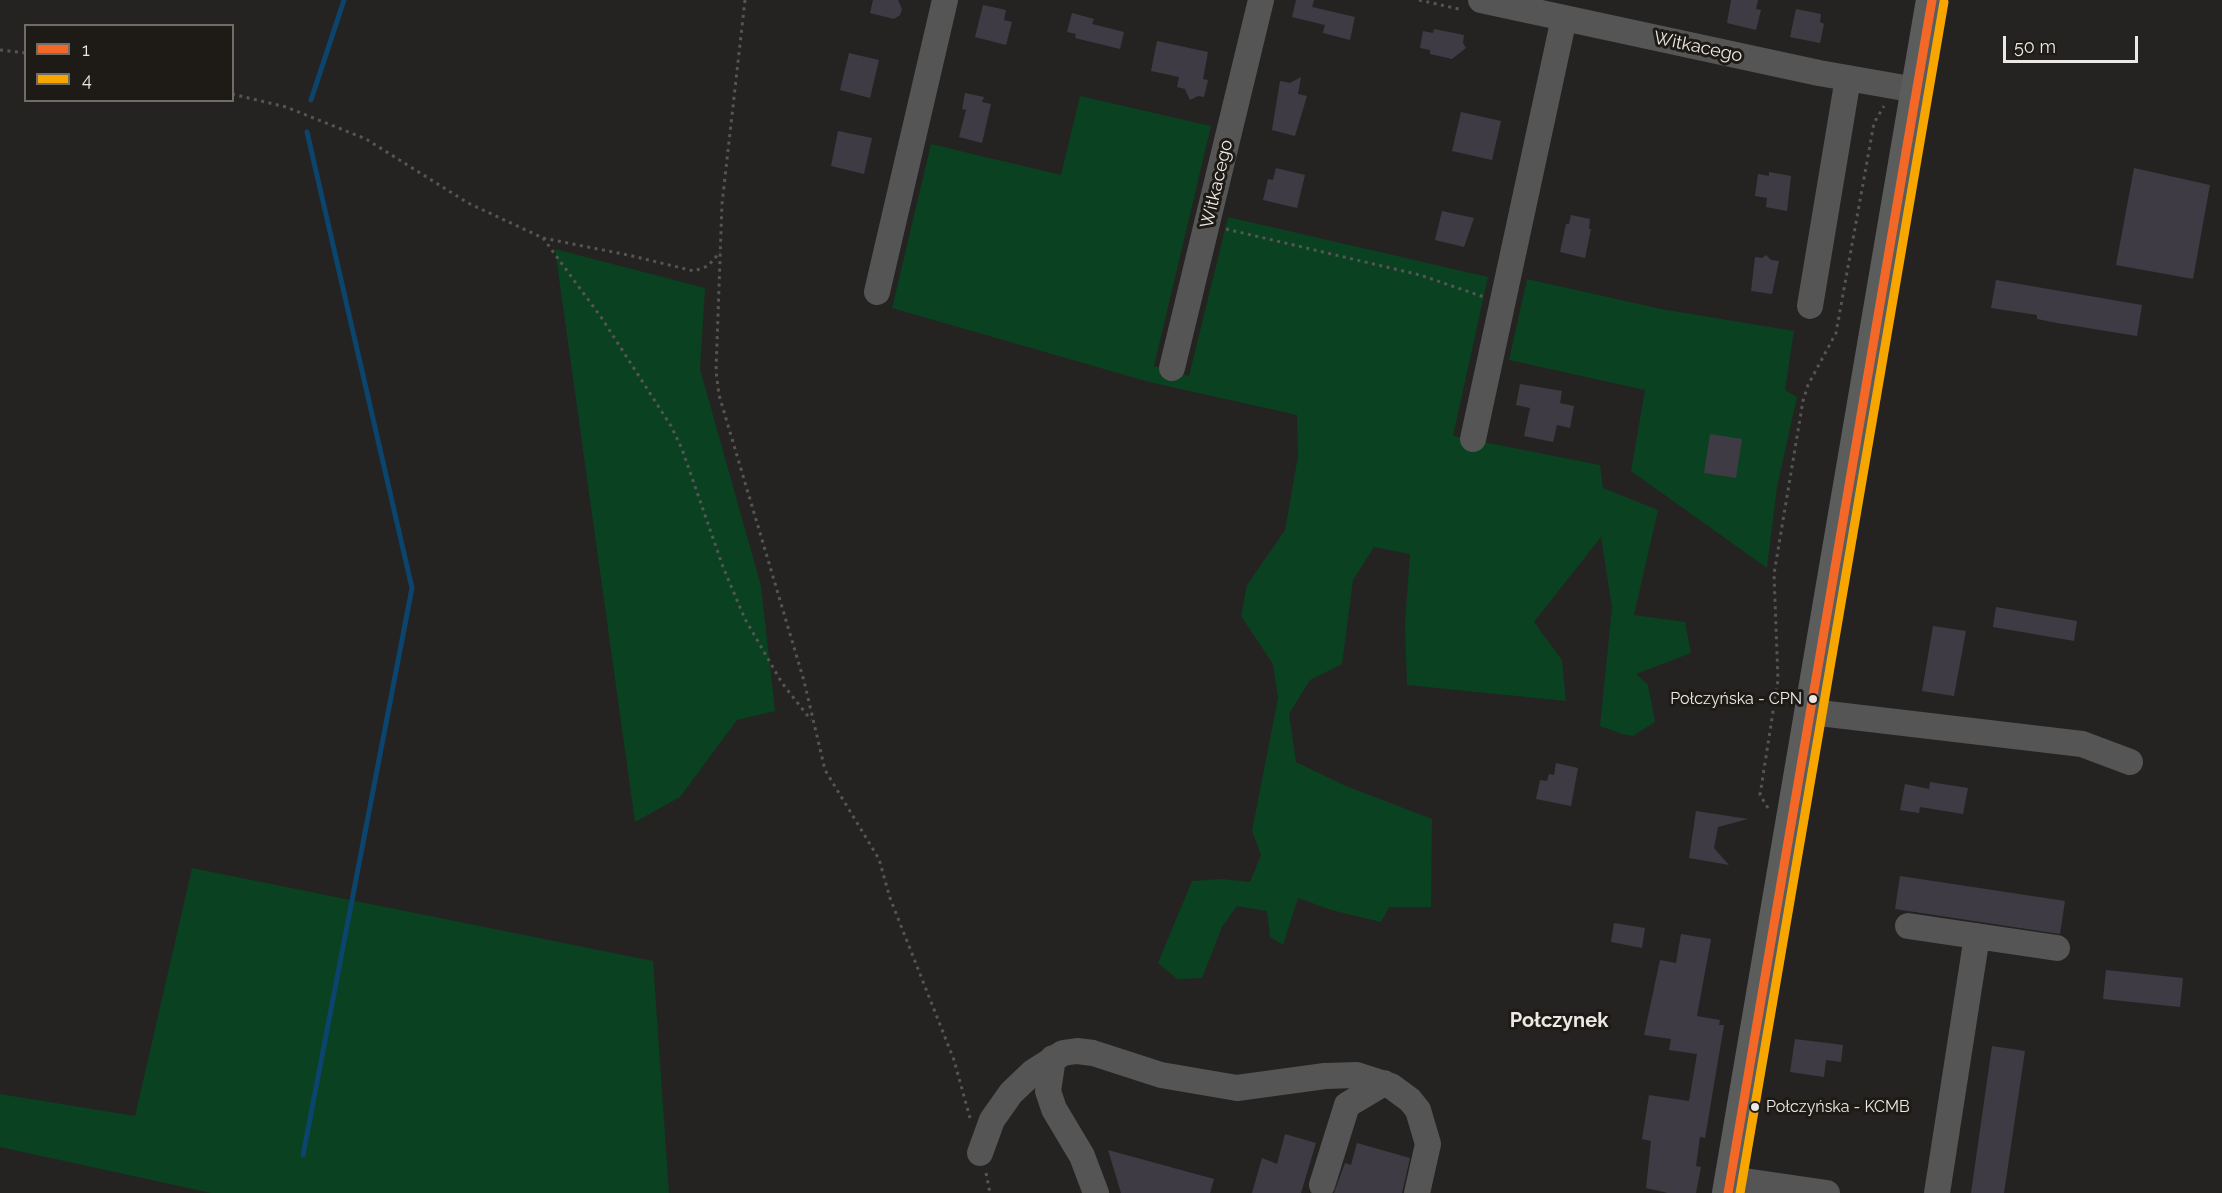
<!DOCTYPE html>
<html>
<head>
<meta charset="utf-8">
<style>
  body { margin:0 }
  #map { position:relative; width:2222px; height:1193px; overflow:hidden; background:#252321; font-family:Raleway,sans-serif }
  canvas { display:block }
  .legend { position:absolute; left:24px; top:24px; width:210px; height:78px; box-sizing:border-box; background:#1e1a15; border:2px solid #706c68; margin:0; padding:8px 10px; list-style:none; font-size:18px; color:#ebe8e5 }
  .legend li { display:flex; align-items:center; gap:12px; height:30px }
  .legend b { width:30px; border:2px solid #706c68 }
  .scale { position:absolute; left:2003px; top:36px; width:135px; height:27px; box-sizing:border-box; border:3px solid #ebe8e5; border-top:0; padding-left:8px; font-size:18px; line-height:21px; white-space:nowrap; color:#ebe8e5; -webkit-text-stroke:4px #1e1a15; paint-order:stroke }
</style>
</head>
<body>
<div id="map">
<canvas width="2222" height="1193"></canvas>
<ul class="legend">
<li><b style="height:8px;background:#f36827"></b>1</li>
<li><b style="height:8px;background:#f7a600"></b>4</li>
</ul>
<div class="scale">50 m</div>
</div>
<script>
const g = document.querySelector('canvas').getContext('2d');
g.lineJoin = 'round';
function paint(path, color) { g.fillStyle = color; g.fill(path, 'evenodd'); }
const toPath = rows => new Path2D(rows.map(r => 'M' + r).join(''));
function stroke(path, color, width, dash) { g.strokeStyle = color; g.lineWidth = width; g.lineCap = dash ? 'butt' : 'round'; g.setLineDash(dash || []); g.stroke(path); }
function drawText(font, color, halo, rows, align = 'center') {
  g.font = font + ' Raleway,sans-serif'; g.lineWidth = 6; g.setLineDash([]); g.textBaseline = 'middle'; g.strokeStyle = halo; g.fillStyle = color; for (const [text, x, y, turn = 0] of rows) {
    g.save(); g.translate(x, y); g.rotate((+turn || 0) * Math.PI / 180); g.textAlign = isNaN(turn) ? turn : align; if (halo) g.strokeText(text, 0, 0); g.fillText(text, 0, 0); g.restore();
  }
}
const green = toPath([
  [1080,96,1211,126,1154,366,1189,376,1228,217,1488,277,1453,436,1600,465,1603,488,1658,510,1634,615,1685,622,1691,653,1636,674,1648,685,1655,722,1633,736,1622,734,1600,726,1612,607,1601,537,1534,622,1562,660,1566,701,1407,685,1405,624,1410,554,1374,547,1353,580,1342,664,1310,680,1289,714,1296,762,1346,786,1432,819,1431,907,1389,907,1381,922,1331,910,1298,898,1283,945,1270,937,1267,911,1237,906,1222,927,1202,978,1177,979,1158,963,1192,881,1222,879,1250,882,1261,855,1252,831,1278,698,1273,664,1241,616,1247,585,1285,530,1298,456,1297,415,1149,382,892,308,931,144,1061,175],
  [555,249,705,288,700,369,761,586,775,711,737,720,680,797,635,822],
  [1527,279,1661,309,1794,331,1785,390,1797,397,1777,487,1767,568,1631,471,1645,390,1509,360],
  [192,868,653,961,669,1193,211,1193,0,1147,0,1094,135,1116]
]);
const stream = toPath([
  [311,100,344,0],
  [303,1155,412,588,307,132]
]);
const building = toPath([
  [873,0,898,0,902,9,900,15,894,19,870,13],
  [1296,0,1314,0,1312,7,1355,17,1350,40,1323,33,1325,25,1292,17],
  [1731,0,1758,0,1756,9,1761,10,1756,30,1727,23],
  [983,5,1006,10,1004,20,1012,22,1006,45,975,37],
  [1796,9,1821,14,1820,22,1824,24,1820,43,1790,37],
  [1072,13,1094,19,1092,24,1124,32,1120,49,1075,38,1076,34,1067,32],
  [1434,29,1464,35,1463,43,1466,48,1452,59,1430,54,1430,50,1420,48,1423,31,1433,33],
  [1157,41,1208,52,1203,79,1208,80,1204,97,1198,96,1190,100,1185,89,1177,87,1179,77,1151,71],
  [849,53,879,60,870,98,840,90],
  [1301,77,1298,94,1307,96,1295,136,1272,130,1280,81,1290,83],
  [965,93,984,97,982,102,991,104,982,143,959,137,966,110,962,109],
  [1461,112,1501,121,1492,160,1452,151],
  [838,131,872,138,864,174,831,166],
  [1276,168,1305,175,1297,208,1263,200,1268,179,1273,180],
  [2134,168,2210,185,2193,279,2116,265],
  [1769,172,1791,176,1787,211,1766,207,1767,198,1755,196,1758,174,1769,176],
  [1442,211,1474,218,1464,247,1435,240],
  [1571,215,1590,219,1589,229,1591,229,1585,258,1560,252,1566,224,1569,224],
  [1766,255,1771,260,1779,261,1772,294,1751,291,1755,257,1762,258],
  [1996,280,2142,305,2137,336,2057,323,2037,319,2037,315,1991,308],
  [1520,384,1562,391,1560,403,1574,406,1570,428,1557,425,1553,442,1524,436,1530,408,1516,405],
  [1710,434,1742,439,1736,478,1704,473],
  [1996,607,2077,621,2074,641,1993,627],
  [1933,626,1966,631,1954,696,1922,691],
  [1556,763,1578,768,1571,806,1536,799,1540,780,1547,781,1549,774,1554,775],
  [1930,782,1968,788,1963,814,1920,807,1919,813,1900,810,1905,784,1929,789],
  [1696,811,1748,819,1718,827,1714,848,1729,865,1689,858],
  [1900,876,2065,901,2060,934,1895,909],
  [1614,923,1645,928,1642,948,1611,942],
  [1681,934,1711,939,1697,1016,1720,1020,1719,1025,1724,1025,1705,1138,1700,1137,1696,1166,1701,1167,1696,1193,1668,1193,1646,1188,1651,1141,1642,1139,1649,1095,1689,1101,1697,1054,1669,1050,1671,1039,1644,1035,1660,960,1676,963],
  [2106,970,2183,978,2180,1007,2103,999],
  [1795,1039,1843,1045,1841,1062,1826,1060,1824,1077,1790,1072],
  [1992,1046,2025,1051,2004,1193,1971,1193],
  [1285,1134,1316,1143,1301,1193,1252,1193,1262,1158,1277,1164],
  [1357,1143,1410,1158,1402,1193,1334,1193,1345,1163,1351,1165],
  [1108,1150,1214,1179,1210,1193,1121,1193]
]);
const path = toPath([
  [745,0,722,204,716,371,719,395,804,681,825,770,879,859,890,898,954,1060,970,1118],
  [1419,0,1463,10],
  [0,50,26,53],
  [232,94,286,107,366,139,468,203,543,238,628,255,694,271,708,266,720,252],
  [1226,229,1420,275,1484,297],
  [543,238,601,317,671,426,682,449,723,567,745,619,782,683,811,720],
  [1768,808,1760,795,1778,680,1774,574,1803,401,1808,385,1836,333,1874,123,1884,106],
  [986,1173,990,1193]
]);
const minor = toPath([
  [1481,0,1819,73,1916,90],
  [877,292,945,0],
  [1810,306,1848,78],
  [1172,368,1261,0],
  [1473,439,1564,18],
  [1811,712,2082,744,2130,762],
  [1908,926,2057,948],
  [1053,1058,1048,1091,1054,1109,1082,1156,1096,1193],
  [980,1153,992,1120,1011,1093,1033,1072,1063,1053,1077,1051,1093,1053,1161,1075,1237,1088,1325,1076,1357,1075,1391,1086,1410,1100,1418,1110,1428,1144,1417,1193],
  [1731,1179,1827,1193],
  [1322,1185,1347,1105,1384,1083],
  [1937,1193,1977,936]
]);
const major = toPath([
  [1728,1193,1932,0]
]);
const bus1 = toPath([
  [1728,1193,1932,0]
]);
const bus2 = toPath([
  [1740,1193,1944,2]
]);
const markers = [
  [1813,699,5,"#ebe8e5"],
  [1755,1107,5,"#ebe8e5"]
];
const busNames = [
  ["Połczyńska - CPN",1802,699],
  ["Połczyńska - KCMB",1766,1107,"left"]
];
const streetNames = [
  ["Witkacego",1698,47,12],
  ["Witkacego",1217,184,-77]
];
const neighbourhoodNames = [
  ["Połczynek",1559,1021]
];
paint(green, '#094121');
stroke(stream, '#0b446d', 5);
paint(building, '#3f3b45');
stroke(path, '#555554', 3, [3, 4.5]);
stroke(minor, '#545554', 26);
stroke(major, '#5b5d5d', 32);
stroke(bus1, '#f36827', 9);
stroke(bus2, '#f7a600', 9);
for (const [x, y, r, color] of markers) { const dot = new Path2D(); dot.arc(x, y, r, 0, 2 * Math.PI); g.fillStyle = color; g.fill(dot); stroke(dot, '#1e1a15', 2); }
drawText('16px', '#ebe8e5', '#1e1a15', busNames, 'right');
drawText('18px', '#ebe8e5', '#1e1a15', streetNames);
drawText('bold 20px', '#ebe8e5', '#1e1a15', neighbourhoodNames);
</script>
</body>
</html>
